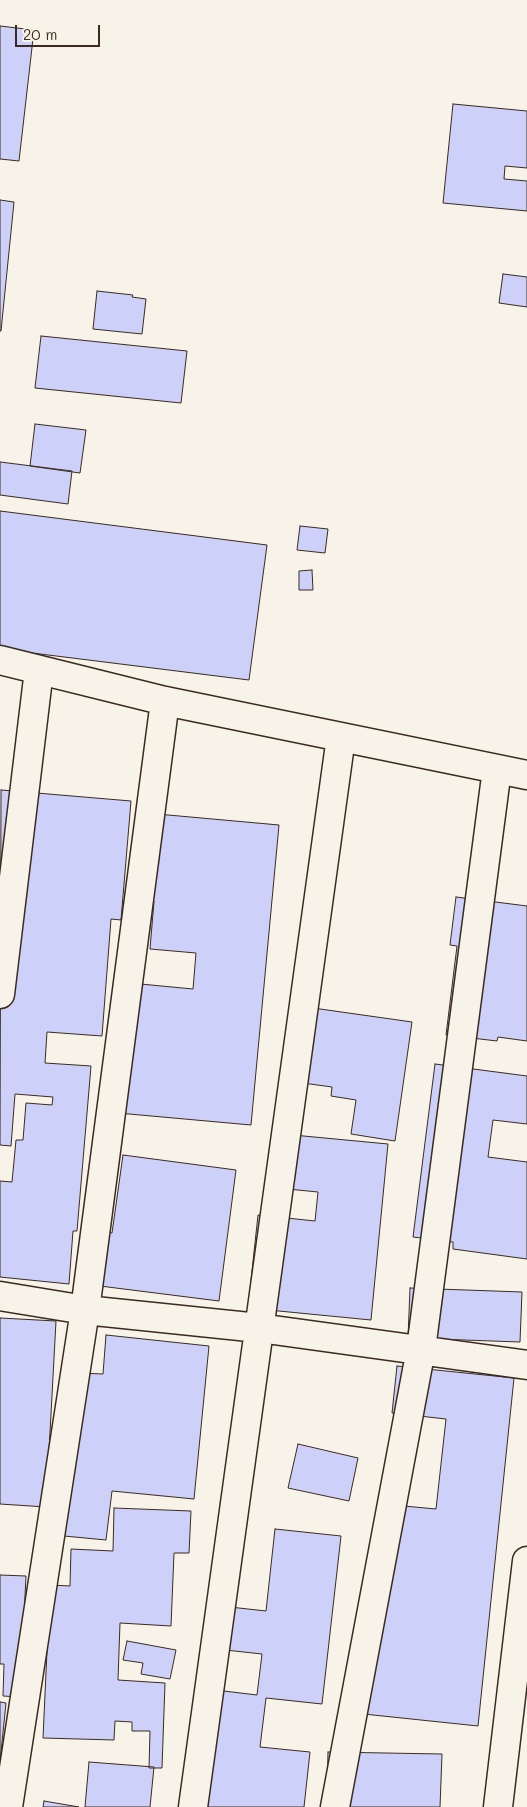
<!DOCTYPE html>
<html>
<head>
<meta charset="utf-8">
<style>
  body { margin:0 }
  #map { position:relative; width:527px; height:1807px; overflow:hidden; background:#f7f3e8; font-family:Mali,sans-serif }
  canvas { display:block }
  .scale { position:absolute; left:15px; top:25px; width:85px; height:22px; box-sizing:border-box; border:2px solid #3b2a1e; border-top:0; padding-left:6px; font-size:15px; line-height:18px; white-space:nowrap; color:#3b2a1e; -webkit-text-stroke:4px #f7f3e8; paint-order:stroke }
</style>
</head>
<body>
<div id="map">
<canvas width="527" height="1807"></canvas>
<div class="scale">20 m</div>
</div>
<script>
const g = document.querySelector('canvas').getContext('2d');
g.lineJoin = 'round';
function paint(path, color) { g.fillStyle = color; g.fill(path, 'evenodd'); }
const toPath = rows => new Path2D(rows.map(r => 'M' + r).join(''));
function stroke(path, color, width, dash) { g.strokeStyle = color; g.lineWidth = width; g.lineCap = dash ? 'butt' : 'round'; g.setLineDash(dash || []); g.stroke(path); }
const building = toPath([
  [0,26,34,30,19,161,0,159,0,26],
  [453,104,527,111,527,168,505,166,504,179,527,181,527,211,443,203,453,104],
  [0,200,14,202,1,331,0,331,0,200],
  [503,274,527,277,527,307,499,303,503,274],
  [97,291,133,295,132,297,146,299,142,334,93,329,97,291],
  [41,336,187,351,181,403,35,388,41,336],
  [35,424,86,430,80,473,30,466,35,424],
  [0,462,72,471,68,504,0,495,0,462],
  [0,511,267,545,249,680,0,649,0,511],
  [300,526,328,529,325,553,297,550,300,526],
  [312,570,313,590,299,590,299,571,312,570],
  [1,790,131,801,121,920,111,919,102,1036,47,1032,45,1063,91,1066,77,1231,73,1231,69,1284,0,1277,0,1181,12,1182,16,1140,23,1140,26,1103,52,1105,53,1097,15,1094,11,1146,0,1145,1,790],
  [157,814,279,825,251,1125,118,1113,130,983,193,989,196,953,150,949,154,901,142,900,157,814],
  [456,897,527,906,527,1041,498,1037,497,1041,446,1035,457,946,450,945,456,897],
  [299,1006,412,1022,395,1141,351,1134,356,1100,331,1096,332,1087,288,1081,299,1006],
  [435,1064,527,1076,527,1124,493,1120,488,1157,527,1162,527,1259,453,1249,453,1242,413,1237,435,1064],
  [272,1133,388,1144,371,1320,248,1308,258,1215,315,1221,318,1192,267,1187,272,1133],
  [123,1155,236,1170,219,1301,100,1286,107,1232,112,1233,123,1155],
  [410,1288,522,1292,520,1342,408,1338,410,1288],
  [0,1318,56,1321,46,1507,0,1504,0,1318],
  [106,1335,209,1346,194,1499,112,1491,106,1540,64,1536,80,1373,103,1374,106,1335],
  [397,1366,514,1378,478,1726,354,1713,393,1505,436,1509,446,1419,392,1413,397,1366],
  [298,1444,358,1458,349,1501,288,1488,298,1444],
  [114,1508,191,1511,189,1553,174,1553,171,1626,120,1623,118,1680,165,1683,162,1768,149,1768,150,1731,132,1731,132,1722,115,1721,114,1740,43,1738,50,1585,70,1586,71,1549,113,1551,114,1508],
  [275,1529,341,1536,322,1704,266,1698,260,1747,310,1752,304,1807,186,1807,199,1688,257,1695,262,1654,207,1648,212,1605,266,1611,275,1529],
  [0,1575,26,1576,20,1697,3,1696,4,1664,0,1664,0,1575],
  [127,1641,176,1650,170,1679,141,1674,143,1663,123,1660,127,1641],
  [0,1702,6,1703,0,1762,0,1702],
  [328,1752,442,1754,440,1807,336,1807,327,1799,328,1752],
  [89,1762,154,1767,150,1807,85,1807,89,1762],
  [44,1801,79,1807,43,1807,44,1801]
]);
const street = toPath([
  [0,660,165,701,527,775],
  [0,994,39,670],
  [0,1296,85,1310,259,1328,527,1365],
  [8,1807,85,1310,165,701],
  [193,1807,341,737],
  [335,1807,421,1349,497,769],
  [498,1807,527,1561]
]);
paint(building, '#cdd1fa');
stroke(building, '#3b2a1e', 1);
stroke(street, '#3b2a1e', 31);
stroke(street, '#f7f3e8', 28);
</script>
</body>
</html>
